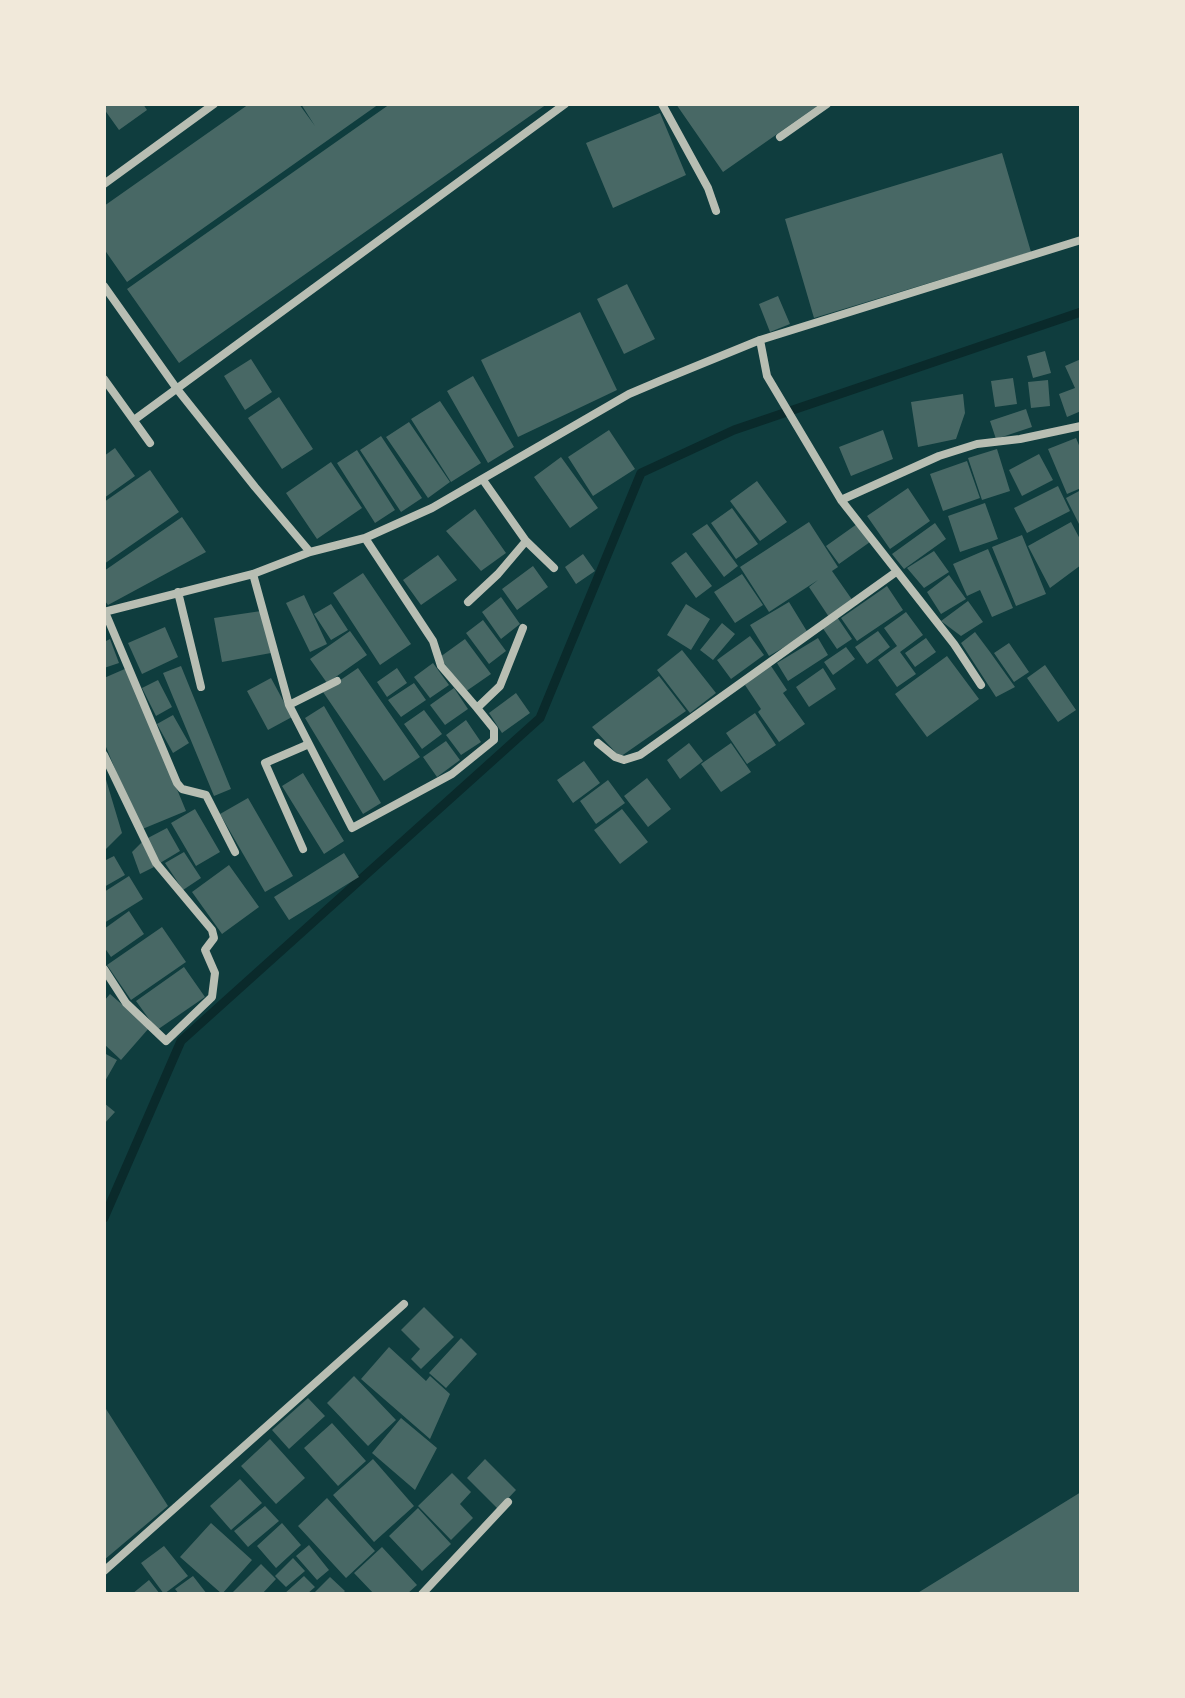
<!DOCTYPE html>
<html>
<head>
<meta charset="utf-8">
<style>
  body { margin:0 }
  #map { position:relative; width:1185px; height:1698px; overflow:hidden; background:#0f3d3e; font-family:"PT Sans",sans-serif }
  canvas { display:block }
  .frame { position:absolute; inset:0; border:106px solid #f1e9da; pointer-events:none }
</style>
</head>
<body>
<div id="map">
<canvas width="1185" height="1698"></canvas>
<div class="frame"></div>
</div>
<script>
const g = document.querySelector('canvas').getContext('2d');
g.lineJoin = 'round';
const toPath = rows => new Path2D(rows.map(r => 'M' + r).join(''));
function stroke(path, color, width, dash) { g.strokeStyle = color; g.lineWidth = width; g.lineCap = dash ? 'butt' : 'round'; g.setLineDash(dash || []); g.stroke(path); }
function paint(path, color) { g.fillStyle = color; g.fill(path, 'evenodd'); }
const stream = toPath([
  [104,1218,181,1041,540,718,641,473,734,430,1081,312]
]);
const building = toPath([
  [104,104,143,104,147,110,119,130,104,109],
  [249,104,299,104,315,126,301,104,379,104,127,282,104,249,104,206],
  [390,104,547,104,179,363,127,289],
  [676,104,820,104,723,172],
  [660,113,686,175,613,208,586,143],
  [1002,153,1031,252,814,318,785,219],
  [627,284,655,339,624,354,597,299],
  [778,296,790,324,770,332,759,304],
  [580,312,617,390,518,437,481,360],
  [1045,351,1051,373,1033,378,1027,356],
  [251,359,272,392,245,410,224,376],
  [1081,359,1081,411,1067,417,1059,394,1075,388,1065,366],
  [473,376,514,447,488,463,447,391],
  [1013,378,1017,404,995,407,991,381],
  [1048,380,1050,406,1031,408,1028,382],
  [963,394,965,413,956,439,918,447,911,402],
  [279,397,313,449,282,469,248,418],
  [440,401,481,463,451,482,411,419],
  [1026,409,1032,427,996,439,990,421],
  [409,422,450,482,428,498,386,437],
  [609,430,635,469,593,496,568,457],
  [883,430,893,459,851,476,839,447],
  [381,436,422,498,401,512,360,450],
  [1076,438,1081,450,1081,488,1067,494,1048,449],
  [115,448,135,476,104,498,104,456],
  [997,449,1010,491,982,500,968,458],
  [357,450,395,510,375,523,337,463],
  [1039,454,1053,480,1022,496,1009,470],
  [561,457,598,508,570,528,534,477],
  [967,461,980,498,943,511,930,474],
  [331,462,362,508,317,539,286,493],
  [150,470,179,512,104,564,104,502],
  [757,481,787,522,760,541,730,501],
  [1058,486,1070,511,1027,533,1014,508],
  [908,488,930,521,890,549,867,516],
  [1081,490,1081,528,1066,498],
  [985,503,998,539,960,552,948,516],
  [732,508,758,544,736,559,711,523],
  [475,509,506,553,481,571,446,531],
  [182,517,206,552,108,605,104,600,104,571],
  [809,522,838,567,832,571,853,601,829,617,809,587,818,580,769,612,740,567],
  [1071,522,1081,541,1081,565,1050,588,1028,546],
  [935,523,946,539,904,569,892,554],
  [707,524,738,566,724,577,692,534],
  [857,524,870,542,839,564,826,546],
  [1022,535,1046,594,1016,606,992,547],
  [988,549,1013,608,992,617,980,590,967,596,953,564],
  [934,551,949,572,924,588,907,568],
  [686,552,712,586,696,598,671,563],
  [583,554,595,571,576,584,565,567],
  [438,555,457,580,421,605,403,580],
  [533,566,548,587,517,610,502,589],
  [363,573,411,644,380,665,333,593],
  [742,574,763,605,735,623,714,592],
  [949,575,966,599,941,614,927,592],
  [887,586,903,610,857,641,841,618],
  [304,595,327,644,310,652,286,603],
  [501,597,520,624,501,639,482,612],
  [968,601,983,622,961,636,941,621],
  [789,602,808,633,769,656,750,625],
  [331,604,348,630,331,640,314,614],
  [686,604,710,619,691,650,667,635],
  [261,611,271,653,222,662,214,618],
  [906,612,923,635,900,652,916,674,897,687,878,660,897,646,884,628],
  [837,617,852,639,837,649,822,627],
  [483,620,506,651,489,664,466,633],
  [722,623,735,634,713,660,700,650],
  [165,627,178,657,142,674,128,643],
  [350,631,367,655,327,683,310,659],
  [878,631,890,647,867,664,855,647],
  [975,632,990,652,1015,687,996,697,961,643],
  [750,636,764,655,731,679,717,660],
  [818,638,828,655,788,681,777,663],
  [926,638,936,652,915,667,905,653],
  [110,639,119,663,104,668,104,642],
  [465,639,491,674,465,692,440,657],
  [1009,643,1029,672,1014,682,994,653],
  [846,647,855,659,833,675,824,662],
  [682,650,716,693,690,713,657,670],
  [947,656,979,699,927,737,895,694],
  [433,663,449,685,430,698,414,677],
  [769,663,787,690,783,693,805,724,779,742,758,712,761,709,745,685],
  [1045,665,1076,710,1058,722,1027,678],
  [181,666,231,789,214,796,163,673],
  [127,668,186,811,140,830,104,742,104,678],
  [358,668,420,757,384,781,323,692],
  [397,668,407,683,387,697,377,682],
  [823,668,836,689,809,707,796,687],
  [659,676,686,711,620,757,592,727],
  [271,678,292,717,268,730,247,691],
  [158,680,172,707,156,716,142,688],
  [414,683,426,700,401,717,388,700],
  [454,688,468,709,445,725,430,705],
  [516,693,530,713,502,733,489,713],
  [324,706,381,803,363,814,305,718],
  [424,710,442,734,422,749,404,724],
  [755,713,776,745,747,764,726,733],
  [173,715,189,743,173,753,157,724],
  [466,720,481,742,461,755,446,735],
  [446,741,460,760,437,777,423,757],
  [689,743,703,761,680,779,667,760],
  [731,743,751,772,721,792,701,764],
  [584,761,600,783,573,803,557,780],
  [104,773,122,833,104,851],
  [303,773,344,841,324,854,282,786],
  [647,778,671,809,648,827,624,796],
  [608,780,625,803,596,824,580,801],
  [248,798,293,876,265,892,220,814],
  [195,809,220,852,196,866,171,823],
  [622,809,648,842,620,864,594,830],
  [167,828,180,851,160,863,146,839],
  [142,842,154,867,140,874,132,852],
  [184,852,201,878,183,890,165,863],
  [344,853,359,877,289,920,274,897],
  [114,856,125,875,104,887,104,861],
  [229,865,259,907,222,934,192,892],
  [129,876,143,899,104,923,104,892],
  [129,911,144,934,111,957,104,947,104,929],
  [162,927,186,962,131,1000,107,965],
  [184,967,205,997,157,1030,136,1001],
  [110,994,149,1028,121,1060,104,1044,104,1001],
  [104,1053,117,1060,104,1083],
  [104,1103,115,1112,104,1124],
  [424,1307,454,1337,421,1369,411,1359,420,1349,401,1330],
  [461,1338,477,1354,446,1388,429,1373],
  [389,1347,426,1381,430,1376,450,1394,430,1439,361,1379],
  [354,1376,396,1420,368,1446,327,1403],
  [308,1398,325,1416,289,1449,272,1430],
  [106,1409,168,1506,104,1560,104,1412],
  [401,1418,437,1448,415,1490,372,1453],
  [332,1423,366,1461,338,1486,304,1448],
  [270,1439,305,1478,276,1504,241,1466],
  [373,1459,414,1506,374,1542,333,1495],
  [485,1459,516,1490,498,1509,467,1478],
  [452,1473,471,1492,460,1504,473,1518,451,1540,418,1506],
  [240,1479,262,1503,231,1530,210,1506],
  [1081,1492,1081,1594,916,1594],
  [327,1498,375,1551,346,1578,298,1526],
  [265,1506,279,1521,248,1547,234,1531],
  [418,1508,451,1544,422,1571,389,1536],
  [211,1523,252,1560,222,1594,180,1557],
  [282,1523,301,1545,276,1568,257,1546],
  [309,1545,329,1570,317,1580,296,1556],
  [164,1546,188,1576,164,1594,141,1563],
  [382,1547,417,1585,407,1594,374,1594,354,1573],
  [293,1558,305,1571,286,1587,275,1576],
  [261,1564,276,1579,262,1594,231,1594],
  [193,1576,207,1594,179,1594,175,1589],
  [304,1576,315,1587,307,1594,284,1594],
  [330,1577,345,1591,342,1594,313,1594],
  [149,1580,160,1594,132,1594]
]);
const minor = toPath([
  [662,104,708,188,716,211],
  [780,137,827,104],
  [104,184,214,104],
  [104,286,177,389,255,487,310,552],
  [760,340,767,376,841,500,954,644,981,685],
  [104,379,150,443],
  [134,420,565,104],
  [483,480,526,541,554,568],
  [841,500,939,456,977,444,1020,439,1081,426],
  [365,538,433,641,441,666,477,708,500,686,523,628],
  [253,574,289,705,352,828,452,774,494,740,494,729,477,708],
  [178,592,201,687],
  [468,602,498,574,526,541],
  [104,612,253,574,310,552,365,538,432,508,629,394,662,380,760,340,1081,240],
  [105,612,177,783,182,789,206,795,235,852],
  [289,705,337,681],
  [598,743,615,757,624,760,640,755,896,572],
  [104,755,156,863,212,930,214,938,205,950,215,973,212,997,166,1041,126,1003,104,969],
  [303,849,265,763,309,744],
  [104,1571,404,1304],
  [422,1594,508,1502]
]);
stroke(stream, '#0a2a2b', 9);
paint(building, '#486865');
stroke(minor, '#b8beb3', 8);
</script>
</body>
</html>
